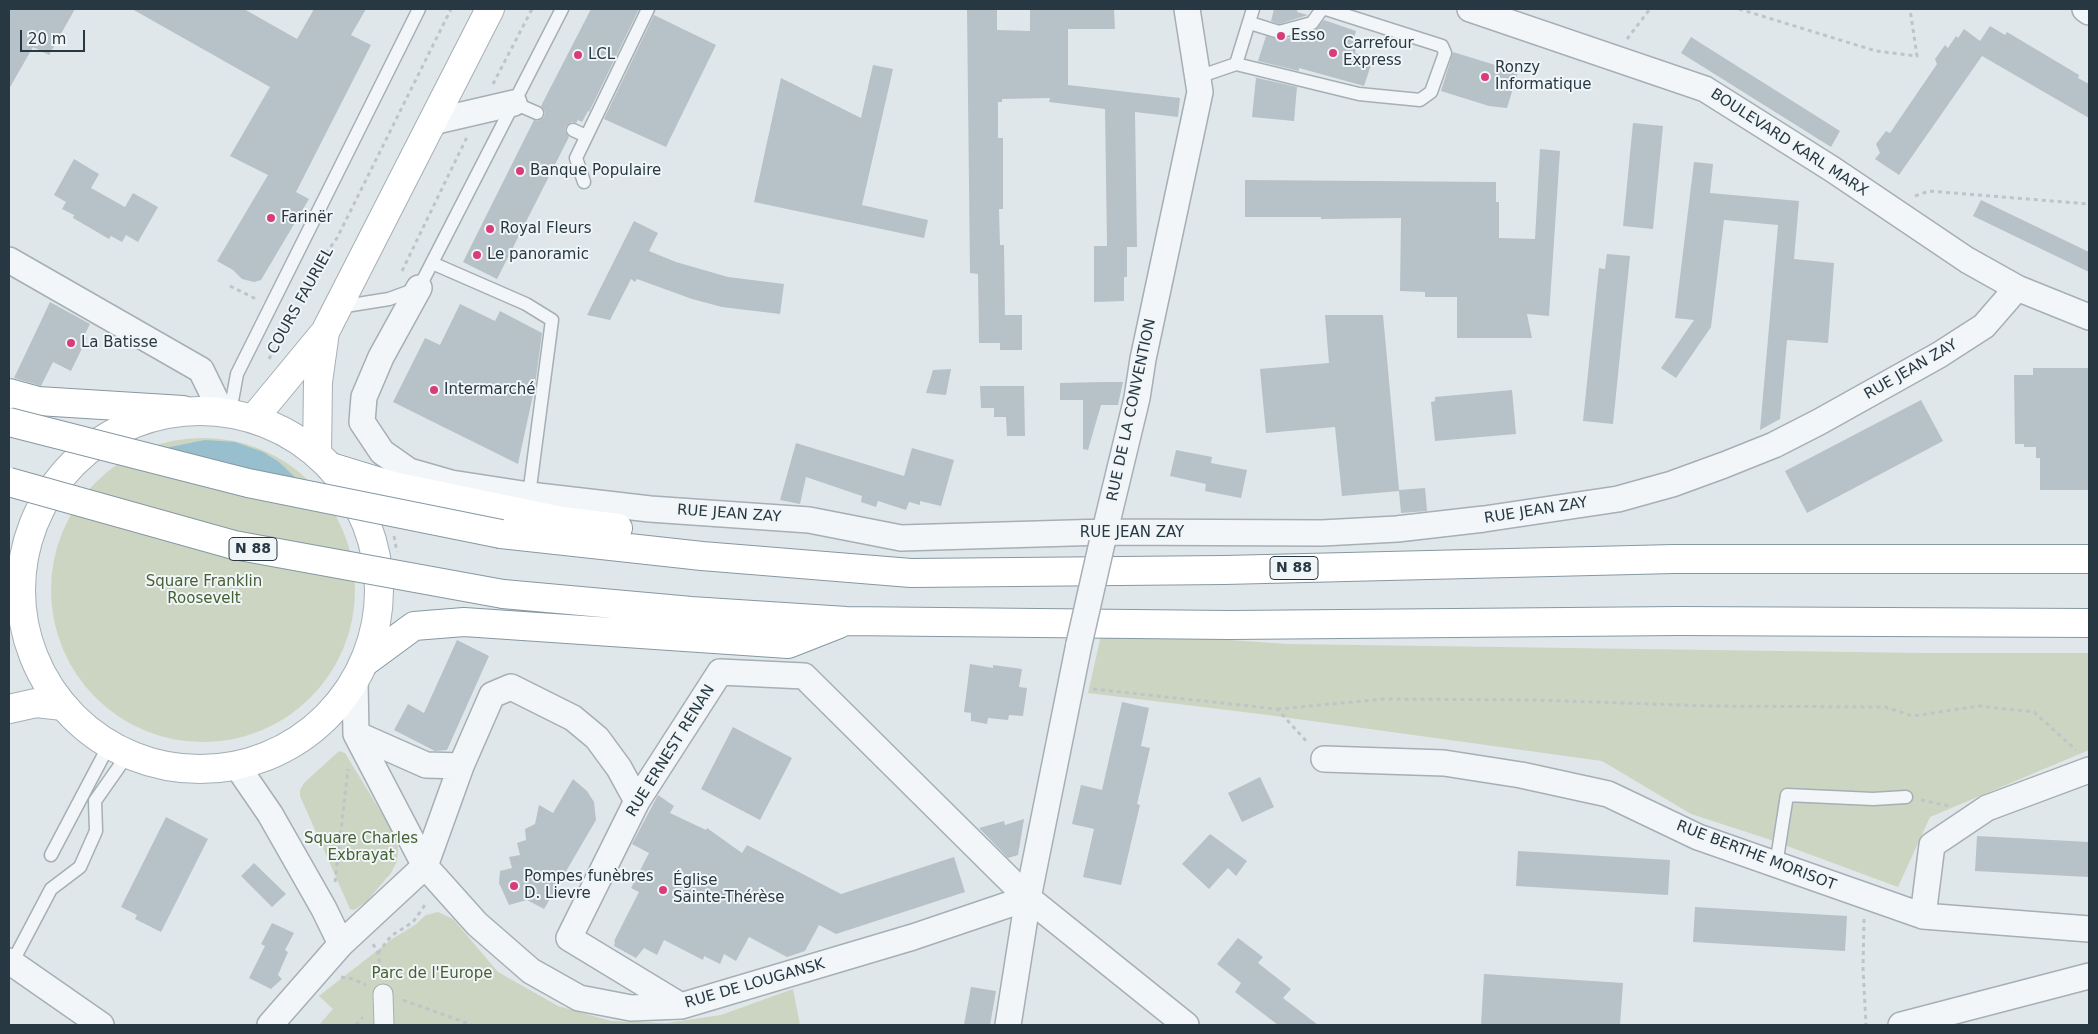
<!DOCTYPE html>
<html>
<head>
<meta charset="utf-8">
<style>
  body { margin:0 }
  #map { position:relative; width:2098px; height:1034px; overflow:hidden; background:#e0e7ea; font-family:"DejaVu Sans",sans-serif }
  canvas { display:block }
  .frame { position:absolute; inset:0; border:10px solid #273843; pointer-events:none }
  .scale { position:absolute; left:20px; top:30px; width:65px; height:22px; box-sizing:border-box; border:2px solid #273843; border-top:0; padding-left:6px; font-size:15px; line-height:18px; white-space:nowrap; color:#273843; -webkit-text-stroke:4px #f0f5f7; paint-order:stroke }
</style>
</head>
<body>
<div id="map">
<canvas width="2098" height="1034"></canvas>
<div class="frame"></div>
<div class="scale">20 m</div>
</div>
<script>
const g = document.querySelector('canvas').getContext('2d');
g.lineJoin = 'round';
function paint(path, color) { g.fillStyle = color; g.fill(path, 'evenodd'); }
const toPath = rows => new Path2D(rows.map(r => 'M' + r).join(''));
function stroke(path, color, width, dash) { g.strokeStyle = color; g.lineWidth = width; g.lineCap = dash ? 'butt' : 'round'; g.setLineDash(dash || []); g.stroke(path); }
function drawText(font, color, halo, rows, align = 'center') {
  g.font = font + ' "DejaVu Sans",sans-serif'; g.lineWidth = 4; g.setLineDash([]); g.textBaseline = 'middle'; g.strokeStyle = halo; g.fillStyle = color; for (const [text, x, y, turn = 0] of rows) {
    g.save(); g.translate(x, y); g.rotate((+turn || 0) * Math.PI / 180); g.textAlign = isNaN(turn) ? turn : align; if (halo) g.strokeText(text, 0, 0); g.fillText(text, 0, 0); g.restore();
  }
}
const green = toPath([
  '51 590a152 152 0 1 1 304 0a152 152 0 1 1-304 0Z',
  [1102,631,1287,644,1922,653,2089,653,2089,750,1930,817,1898,887,1768,839,1691,814,1602,761,1268,715,1088,693],
  [339,751,345,753,390,827,397,840,398,850,397,861,391,873,366,902,354,910,350,909,300,796,300,790,304,783],
  [438,912,453,919,498,972,558,1006,611,1021,667,1023,721,1015,793,989,800,1025,319,1025,333,1009,319,996,392,939,415,925,426,915]
]);
const water = toPath([
  [205,440,235,442,263,452,279,462,304,486,155,450]
]);
const building = toPath([
  [9,9,75,9,49,55,33,47,9,89],
  [132,9,244,9,297,39,314,9,366,9,351,35,371,45,296,192,309,199,261,280,254,282,242,279,233,270,217,261,268,175,230,156,270,87],
  [591,9,639,9,589,112,588,111,582,122,578,120,576,123,572,122,566,126,565,131,569,137,497,279,463,262,534,120,538,121,544,117,545,112,541,106],
  [967,9,997,9,997,30,1030,31,1030,9,1114,9,1115,29,1068,29,1068,85,1180,98,1178,117,1135,112,1137,247,1127,247,1127,277,1124,277,1124,301,1094,302,1094,246,1107,246,1105,109,1049,102,1050,98,1002,99,1002,102,998,102,998,138,1003,138,1003,209,999,209,1000,245,1004,245,1005,315,1022,315,1022,350,1000,350,1000,343,979,343,978,274,970,273],
  [1274,9,1298,9,1297,12,1308,15,1279,24,1271,21],
  [654,15,716,45,666,147,604,119],
  [1324,20,1356,31,1354,38,1359,40,1355,53,1373,59,1364,86,1299,68,1299,71,1258,61,1266,36,1281,40,1314,31],
  [1990,26,2005,35,2007,32,2079,75,2078,78,2089,84,2089,118,1982,56,1899,175,1875,159,1880,153,1876,144,1886,131,1890,133,1937,64,1935,59,1945,45,1948,48,1956,36,1958,38,1964,29,1980,41],
  [1691,37,1840,131,1831,147,1681,53],
  [1453,52,1518,72,1507,108,1489,106,1441,91],
  [873,65,893,69,862,205,928,220,924,238,754,202,781,78,861,118],
  [1253,77,1297,87,1294,121,1252,117,1256,78],
  [1633,123,1663,126,1653,229,1623,226],
  [1540,149,1560,151,1549,316,1527,314,1532,338,1457,338,1457,297,1425,297,1425,292,1400,291,1401,218,1321,219,1321,217,1245,217,1245,180,1496,182,1496,202,1499,202,1499,238,1535,239],
  [74,159,99,174,91,188,125,207,133,193,158,207,138,242,126,235,122,242,111,236,109,239,73,218,74,215,62,209,66,202,54,195],
  [1694,162,1713,164,1710,193,1799,201,1794,259,1834,263,1828,343,1787,340,1780,419,1760,430,1778,225,1724,220,1711,327,1676,378,1661,368,1694,320,1675,318],
  [1981,200,2089,252,2089,272,1973,216],
  [634,221,658,233,649,251,676,262,728,277,784,284,780,314,722,307,692,299,637,279,635,282,631,279,610,320,587,315],
  [1607,254,1630,256,1613,424,1583,421,1599,268,1605,269],
  [50,302,90,324,84,336,87,338,71,371,53,362,41,386,14,378],
  [460,304,495,321,500,311,542,333,535,386,518,464,393,402,425,338,440,345],
  [1325,315,1383,315,1399,490,1425,488,1427,511,1401,513,1399,491,1342,496,1335,427,1266,433,1260,369,1329,363],
  [2033,368,2089,368,2089,490,2040,490,2040,458,2036,458,2036,447,2024,447,2024,444,2015,444,2014,375,2033,375],
  [951,369,946,395,926,393,933,370],
  [1105,382,1123,382,1118,405,1101,405,1088,450,1083,449,1083,400,1060,400,1060,383],
  [980,386,1024,386,1025,436,1007,436,1006,417,994,417,994,408,981,408],
  [1512,390,1516,434,1435,441,1431,402,1435,401,1435,397],
  [1921,400,1943,441,1807,513,1785,471],
  [796,443,904,476,912,448,954,460,941,506,920,501,920,505,909,502,906,510,878,501,876,507,861,502,862,496,806,477,800,504,780,500],
  [1176,450,1212,457,1211,463,1247,470,1241,498,1205,491,1206,484,1170,476],
  [457,640,489,656,447,750,435,751,394,730,408,704,424,713],
  [970,664,993,668,993,665,1022,669,1019,687,1027,688,1023,716,1009,715,1008,720,988,718,987,724,971,721,971,713,964,712],
  [1122,702,1149,708,1141,746,1150,748,1137,804,1140,805,1121,885,1083,877,1094,829,1072,824,1081,785,1102,790],
  [733,727,792,758,760,820,701,789],
  [1260,777,1274,807,1242,822,1228,793],
  [573,779,587,791,594,802,596,820,544,909,527,900,509,905,499,883,500,871,512,868,509,857,520,855,517,843,526,840,525,829,535,824,539,805,553,813],
  [658,795,674,806,670,813,706,830,707,828,742,853,747,845,841,894,954,857,965,892,836,934,819,925,805,951,787,957,749,937,736,961,724,954,720,964,704,956,703,960,664,940,657,955,644,948,636,958,614,946,615,942,614,941,639,892,631,888,649,853,632,844],
  [166,817,208,839,161,932,135,919,137,915,121,907],
  [1024,819,1018,855,1008,858,979,828,1004,821,1005,825],
  [1210,834,1247,861,1236,876,1228,868,1209,889,1182,864],
  [1977,836,2089,842,2089,877,1975,871],
  [1518,851,1670,860,1668,895,1516,886],
  [254,863,286,894,272,907,241,876],
  [1695,907,1847,916,1845,951,1693,942],
  [272,923,294,933,285,950,288,952,278,975,282,979,271,989,249,978,265,946,261,944],
  [1238,938,1263,957,1258,963,1291,989,1283,998,1318,1025,1278,1025,1235,992,1241,983,1217,964],
  [1484,974,1623,983,1620,1025,1481,1025],
  [971,987,996,991,990,1025,964,1025]
]);
const path = toPath([
  [1739,9,1876,51,1917,56,1910,9],
  [1627,39,1650,9],
  [493,84,532,9],
  [1915,196,1929,191,2089,204],
  [402,271,467,137],
  [230,286,256,299],
  [269,359,320,262,337,238,451,9],
  [394,536,397,552],
  [1093,689,1277,709,1308,743],
  [1277,709,1384,699,1535,700,1710,706,1885,707,1913,716,1979,706,2034,712,2076,750],
  [1921,800,1949,806],
  [335,882,348,769],
  [1864,919,1863,968,1866,1025],
  [373,944,378,953,382,976],
  [378,953,391,936,413,922,427,902],
  [341,977,353,979,366,985],
  [403,1000,472,1025],
  [356,1025,363,1017]
]);
const service = toPath([
  [1250,23,1279,32,1312,23,1322,9],
  [1236,64,1359,94,1420,100,1431,92,1445,53,1442,46,1326,9],
  [1198,77,1236,64,1253,9],
  [514,103,537,113],
  [573,130,586,136],
  [584,182,576,158,648,9],
  [432,263,526,304,552,320,529,495],
  [339,307,389,299,419,288,562,9],
  [230,412,237,374,419,9],
  [51,855,109,745],
  [1776,865,1787,795,1873,799,1906,797],
  [12,963,51,889,80,867,96,831,95,801,128,754]
]);
const pedestrian = toPath([
  [383,994,384,1025]
]);
const minor = toPath([
  [1470,9,1705,89,1832,169,1967,260,2017,288,2089,317],
  [2085,9,2089,12],
  [432,122,514,103],
  [9,260,201,370,221,411],
  [419,288,381,357,364,397,362,422,382,452,409,471,451,483,529,495,650,509,809,520,901,538,1105,532,1322,533,1397,529,1484,519,1618,499,1672,484,1724,465,1774,445,1819,422,1939,355,1984,326,2017,288],
  [1102,543,1137,398,1143,359,1200,92,1187,9],
  [355,681,356,734,425,866,477,924,531,971,579,998,631,1008,681,1006,913,937,1028,898],
  [356,734,426,765,461,766],
  [1324,759,1444,763,1521,775,1608,794,1698,837,1923,916,2089,929],
  [237,766,270,814,324,909,341,944],
  [1923,916,1932,845,1987,808,2089,770],
  [9,961,101,1025],
  [681,1006,569,938,637,801,720,672,804,676,1028,898,1186,1025],
  [270,1025,341,944,425,866,461,766,492,695,511,687,573,718,597,738,619,768,637,801],
  [1008,1025,1028,898,1079,644],
  [1901,1025,2089,976]
]);
const secondary = toPath([
  '21 590a179 179 0 1 1 358 0a179 179 0 1 1-358 0Z',
  [254,418,325,332,490,9],
  [317,454,318,382,325,332],
  [9,709,36,703,63,706]
]);
const trunk = toPath([
  [9,393,38,401,183,410],
  [331,467,393,486,561,521,618,528],
  [501,534,702,556,911,573,1224,570,1674,559,2089,559],
  [9,575,20,592],
  [503,594,691,611,846,621,1230,625,1679,621,2089,623],
  [365,662,414,626,464,622,788,644,839,624]
]);
const minorBridge = toPath([
  [1079,644,1102,543]
]);
const trunkBridge = toPath([
  [9,422,248,483,501,534],
  [9,482,234,545,503,594]
]);
const markers = [
  [1281,36,5,"#d93c79"],
  [1333,53,5,"#d93c79"],
  [578,55,5,"#d93c79"],
  [1485,77,5,"#d93c79"],
  [520,171,5,"#d93c79"],
  [271,218,5,"#d93c79"],
  [490,229,5,"#d93c79"],
  [477,255,5,"#d93c79"],
  [71,343,5,"#d93c79"],
  [434,390,5,"#d93c79"],
  [514,886,5,"#d93c79"],
  [663,890,5,"#d93c79"]
];
const shields = [
  [253,549,48],
  [1294,568,48]
];
const shieldNames = [
  ["N 88",253,549],
  ["N 88",1294,568]
];
const poiNames = [
  ["Esso",1291,36],
  ["Carrefour",1343,44],
  ["Express",1343,61],
  ["LCL",588,55],
  ["Ronzy",1495,68],
  ["Informatique",1495,85],
  ["Banque Populaire",530,171],
  ["Farinër",281,218],
  ["Royal Fleurs",500,229],
  ["Le panoramic",487,255],
  ["La Batisse",81,343],
  ["Intermarché",444,390],
  ["Pompes funèbres",524,877],
  ["D. Lievre",524,894],
  ["Église",673,881],
  ["Sainte-Thérèse",673,898]
];
const streetNames = [
  ["BOULEVARD KARL MARX",1789,143,33],
  ["COURS FAURIEL",301,301,-61],
  ["RUE JEAN ZAY",1911,370,-30],
  ["RUE DE LA CONVENTION",1132,410,-78],
  ["RUE JEAN ZAY",1536,511,-9],
  ["RUE JEAN ZAY",729,514,4],
  ["RUE JEAN ZAY",1132,533],
  ["RUE ERNEST RENAN",671,751,-58],
  ["RUE BERTHE MORISOT",1756,856,21],
  ["RUE DE LOUGANSK",755,984,-16]
];
const parkNames = [
  ["Square Franklin",204,582],
  ["Roosevelt",204,599],
  ["Square Charles",361,839],
  ["Exbrayat",361,856],
  ["Parc de l'Europe",432,974]
];
paint(green, '#cbd5c1');
paint(water, '#98bfcd');
paint(building, '#b7c1c8');
stroke(service, '#a5afb5', 15);
stroke(pedestrian, '#a5afb5', 21);
stroke(minor, '#a5afb5', 28);
stroke(secondary, '#a5afb5', 30);
stroke(trunk, '#8698a2', 30);
stroke(path, '#bec5c9', 3, [4, 4]);
stroke(service, '#f3f6f8', 12);
stroke(pedestrian, '#f3f6f8', 19);
stroke(minor, '#f3f6f8', 25);
stroke(secondary, '#fff', 28);
stroke(trunk, '#fff', 28);
stroke(minorBridge, '#a5afb5', 28, []);
stroke(trunkBridge, '#8698a2', 30, []);
stroke(minorBridge, '#f3f6f8', 25);
stroke(trunkBridge, '#fff', 28);
for (const [x, y, r, color] of markers) { const dot = new Path2D(); dot.arc(x, y, r, 0, 2 * Math.PI); g.fillStyle = color; g.fill(dot); stroke(dot, '#f0f5f7', 2); }
for (const [x, y, w] of shields) { const box = new Path2D(); box.roundRect(x - w / 2, y - 11.5, w, 23, 4); g.fillStyle = '#f0f5f7'; g.fill(box); stroke(box, '#273843', 1); }
drawText('bold 14px', '#273843', null, shieldNames);
drawText('15px', '#273843', '#f0f5f7', poiNames, 'left');
drawText('15px', '#273843', '#f0f5f7', streetNames);
drawText('15px', '#476033', '#f0f5f7', parkNames);
</script>
</body>
</html>
